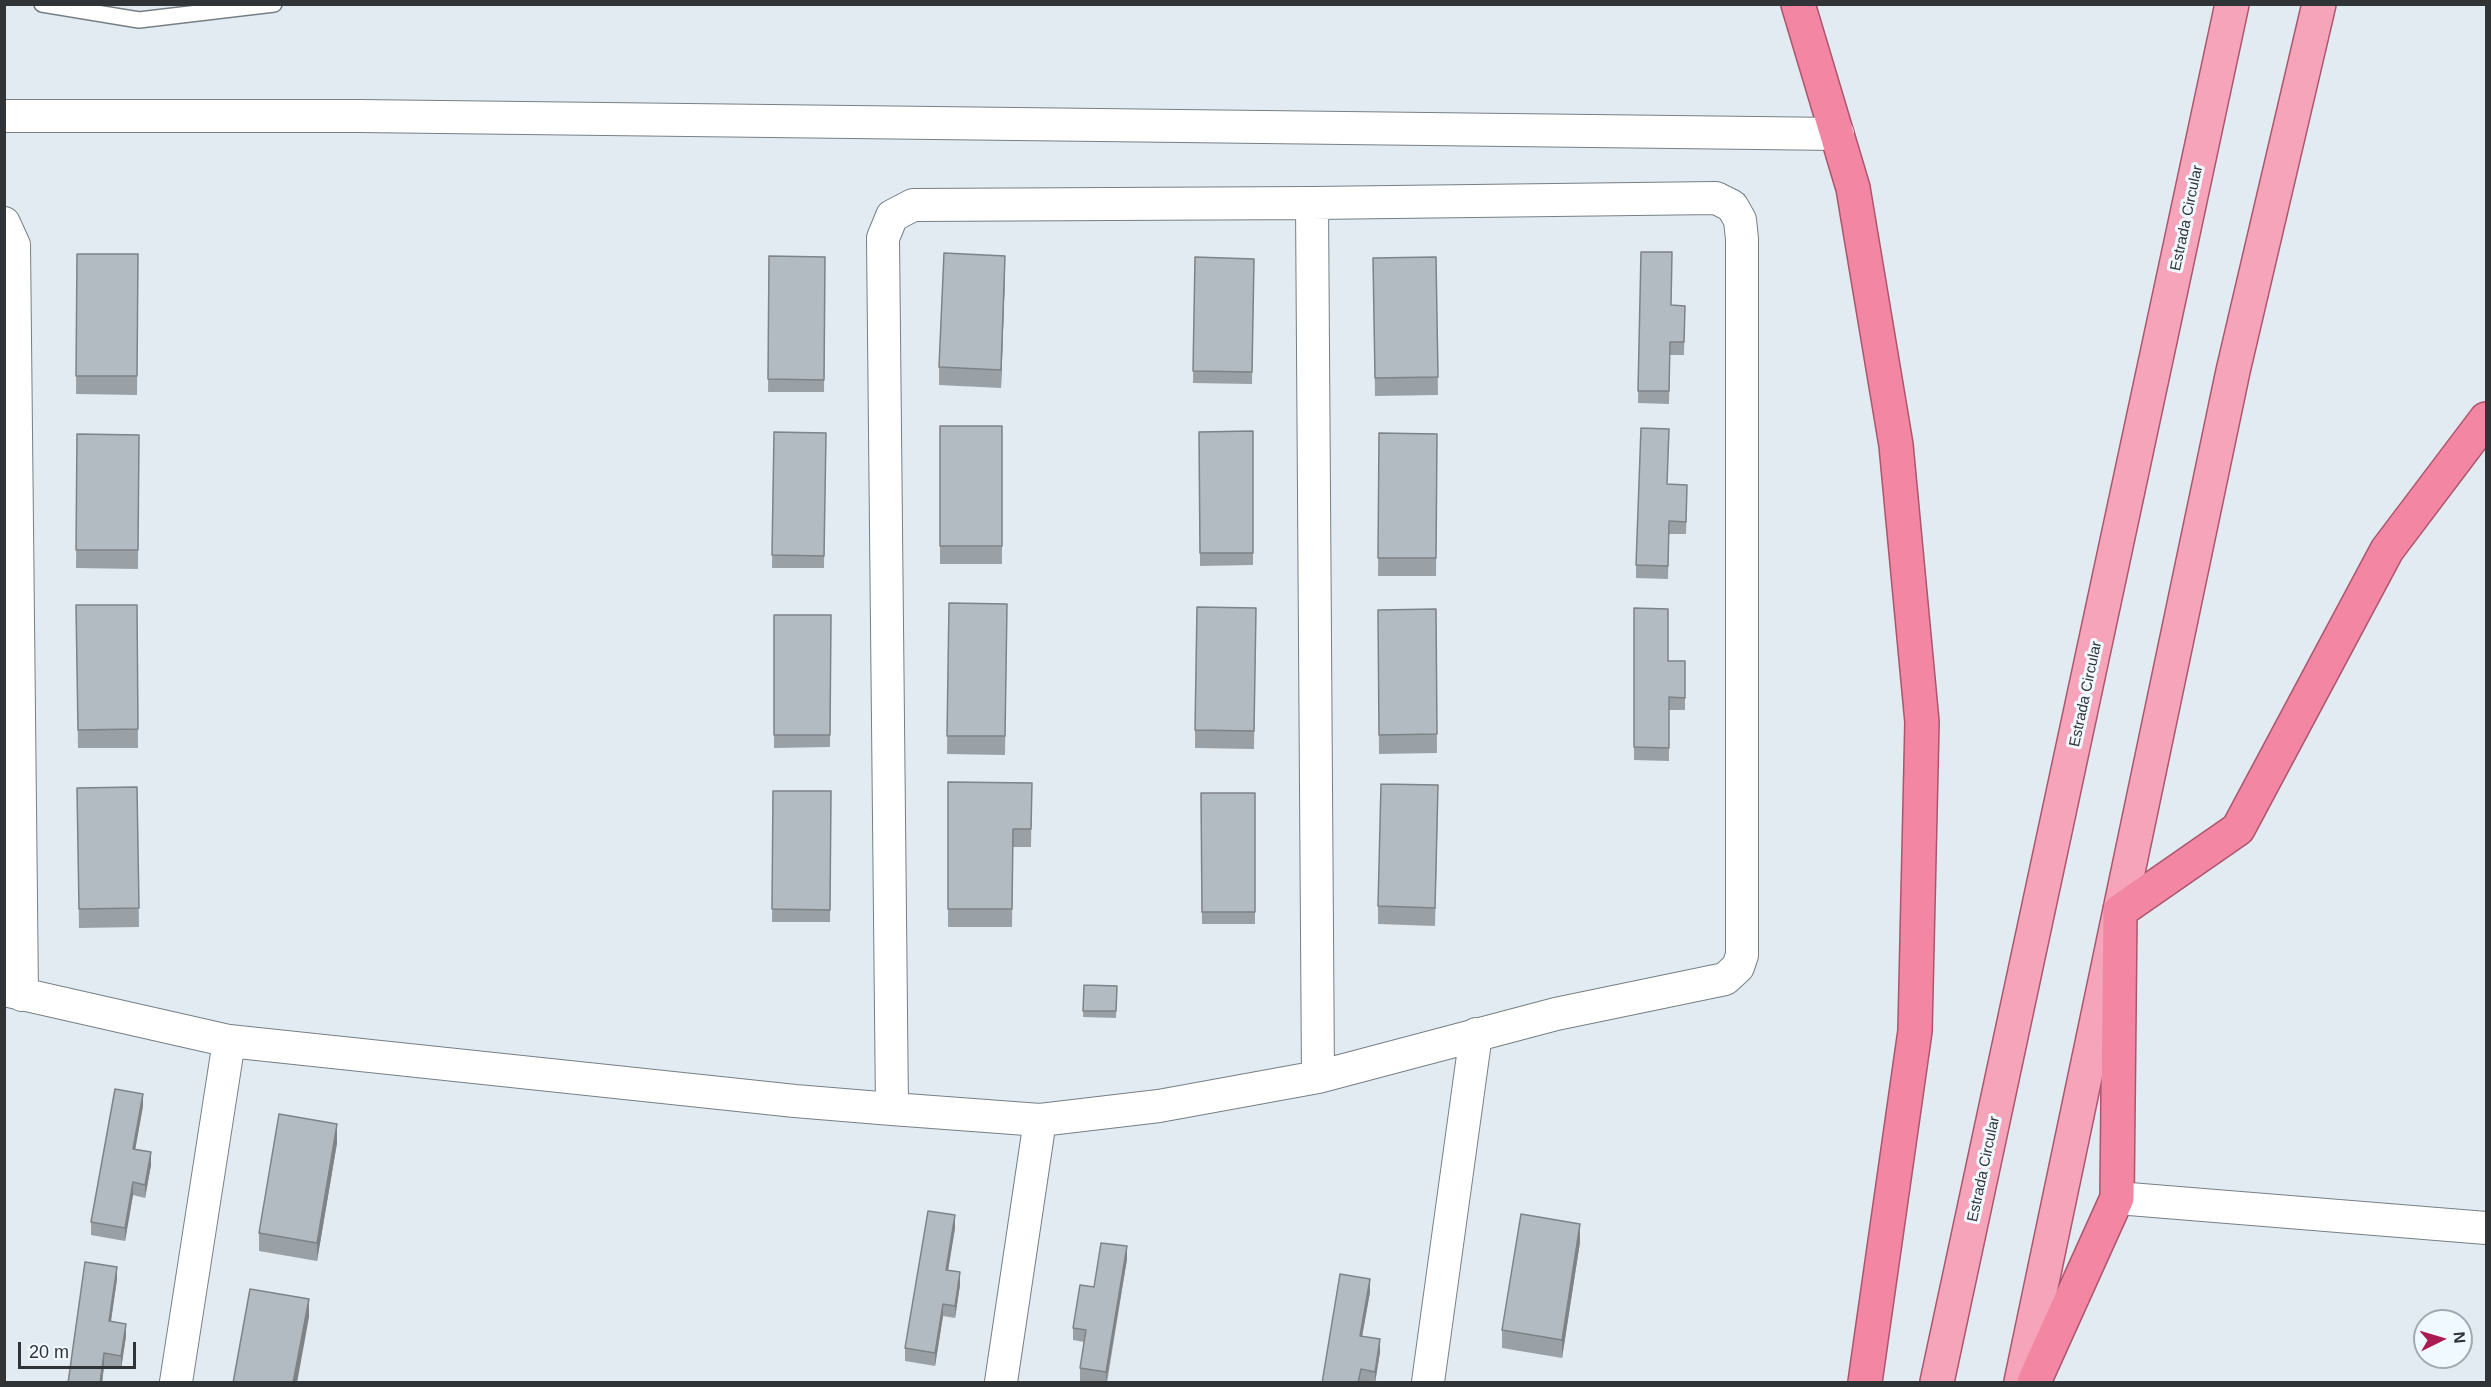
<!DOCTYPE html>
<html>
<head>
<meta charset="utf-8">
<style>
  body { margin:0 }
  #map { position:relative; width:2491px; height:1387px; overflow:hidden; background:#e2ebf2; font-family:Arial,sans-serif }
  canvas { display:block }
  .frame { position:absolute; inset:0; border:6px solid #313437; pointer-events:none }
  .north { position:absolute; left:2413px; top:1309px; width:60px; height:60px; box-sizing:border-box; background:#eff9ff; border:2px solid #a3aaaf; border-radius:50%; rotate:85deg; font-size:16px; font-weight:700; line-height:24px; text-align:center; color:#313437 }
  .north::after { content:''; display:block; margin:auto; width:21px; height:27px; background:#ab1a50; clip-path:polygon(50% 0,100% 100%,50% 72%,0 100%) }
  .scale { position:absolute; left:18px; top:1342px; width:118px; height:27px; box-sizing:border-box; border:3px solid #313437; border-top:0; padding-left:8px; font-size:18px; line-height:21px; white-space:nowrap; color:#313437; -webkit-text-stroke:4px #eff9ff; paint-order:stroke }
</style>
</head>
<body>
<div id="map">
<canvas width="2491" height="1387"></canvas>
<div class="frame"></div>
<div class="north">N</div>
<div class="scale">20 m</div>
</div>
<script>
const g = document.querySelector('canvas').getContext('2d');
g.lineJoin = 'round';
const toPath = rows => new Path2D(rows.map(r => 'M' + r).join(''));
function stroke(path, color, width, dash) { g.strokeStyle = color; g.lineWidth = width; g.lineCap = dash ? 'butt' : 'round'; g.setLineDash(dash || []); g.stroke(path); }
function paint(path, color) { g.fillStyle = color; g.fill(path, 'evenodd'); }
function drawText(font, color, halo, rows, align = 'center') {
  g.font = font + ' Arial,sans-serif'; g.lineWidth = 6; g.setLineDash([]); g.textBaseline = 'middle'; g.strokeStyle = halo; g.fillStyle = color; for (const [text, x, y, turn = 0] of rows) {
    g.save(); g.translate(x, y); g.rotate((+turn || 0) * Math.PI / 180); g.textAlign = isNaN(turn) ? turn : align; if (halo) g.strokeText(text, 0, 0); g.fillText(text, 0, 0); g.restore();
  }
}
const service = toPath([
  [42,4,139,20,274,4]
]);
const minor = toPath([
  [4,116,359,116,1838,134],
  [1312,203,1318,1077],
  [4,223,14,245,22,995],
  [4,990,229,1041,795,1101,892,1109,1040,1120,1159,1106,1318,1077,1556,1014,1725,979,1738,967,1742,955,1742,239,1740,220,1732,206,1716,198,1312,203,913,205,892,216,883,238,892,1109],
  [2117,1198,2486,1228],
  [176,1382,229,1041],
  [1001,1382,1040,1120],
  [1428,1382,1476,1034]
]);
const primary = toPath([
  [1937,1382,2232,4],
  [2021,1382,2233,371,2319,4]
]);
const trunk = toPath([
  [1798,4,1853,188,1896,445,1922,722,1915,1031,1865,1382],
  [2034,1382,2117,1198,2120,911,2238,829,2387,550,2486,419]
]);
const wall = toPath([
  [1641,252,1671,305,1685,306,1684,355,1670,355,1669,404,1638,403],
  [77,254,138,254,137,395,76,394],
  [769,256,825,257,824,392,768,392],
  [1195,257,1254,259,1252,384,1193,383],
  [1436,257,1438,395,1375,396,1373,258],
  [1005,274,1001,388,939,385,939,367],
  [940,426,1002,426,1002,564,940,564],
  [1253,431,1253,565,1200,566,1199,432],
  [774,432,826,433,824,568,772,568],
  [1379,433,1437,434,1436,576,1378,576],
  [77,434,139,435,138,569,76,568],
  [1668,484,1687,498,1686,534,1669,534,1668,579,1636,578,1636,565],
  [949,603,1007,604,1005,755,947,754],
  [76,605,137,605,138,748,78,748],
  [1256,608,1254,749,1195,748,1195,730],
  [1634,608,1668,661,1685,661,1685,710,1669,710,1669,761,1634,760],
  [1436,609,1437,753,1379,754,1378,610],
  [774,615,831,615,830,747,774,748],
  [948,782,1032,783,1031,847,1013,847,1012,927,948,927],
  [137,787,139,927,79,928,77,788],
  [773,791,831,791,830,922,772,922],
  [1201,793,1255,793,1255,924,1202,924],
  [1438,803,1435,926,1378,924,1378,906],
  [1084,985,1117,986,1116,1018,1083,1017],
  [143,1106,135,1149,151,1165,145,1198,133,1195,125,1241,91,1235,91,1222],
  [337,1143,317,1261,259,1251,259,1233],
  [955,1228,948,1270,960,1285,955,1318,943,1316,935,1366,905,1361,905,1348],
  [1580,1242,1562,1358,1502,1348,1502,1330],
  [1127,1259,1107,1383,1091,1383,1080,1381,1080,1368,1084,1342,1073,1340,1073,1328,1094,1287],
  [117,1279,111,1321,126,1336,121,1369,104,1366,102,1383,68,1383],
  [1370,1292,1362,1336,1380,1352,1375,1383,1322,1383]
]);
const shadedWall = toPath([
  [1005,256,1005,274,1001,388,1001,370],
  [143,1094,143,1106,133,1162,133,1149],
  [337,1124,337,1143,317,1261,317,1243],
  [151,1152,151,1165,145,1198,145,1185],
  [133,1182,133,1195,125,1241,125,1228],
  [955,1215,955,1228,946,1283,946,1270],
  [1580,1224,1580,1242,1562,1358,1562,1340],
  [1127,1246,1127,1259,1106,1383,1106,1372],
  [117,1267,117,1279,109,1334,109,1321],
  [960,1272,960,1285,955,1318,955,1306],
  [1370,1279,1370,1292,1360,1348,1360,1336],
  [309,1299,309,1317,297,1383,293,1383],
  [943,1304,943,1316,935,1366,935,1353],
  [126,1324,126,1336,121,1369,121,1356],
  [1380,1339,1380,1352,1375,1383,1375,1372],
  [104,1353,104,1366,102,1383,100,1383]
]);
const building = toPath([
  [1641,252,1672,252,1671,305,1685,306,1684,342,1670,342,1669,391,1638,391,1641,252],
  [944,253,1005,256,1001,370,939,367,944,253],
  [77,254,138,254,137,376,76,376,77,254],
  [769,256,825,257,824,380,768,379,769,256],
  [1195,257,1254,259,1252,372,1193,371,1195,257],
  [1436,257,1438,377,1375,378,1373,258,1436,257],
  [940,426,1002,426,1002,546,940,546,940,426],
  [1641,428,1669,429,1667,484,1687,485,1686,522,1669,521,1668,566,1636,565,1641,428],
  [1253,431,1253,553,1200,553,1199,432,1253,431],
  [774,432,826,433,824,556,772,555,774,432],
  [1379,433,1437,434,1436,558,1378,558,1379,433],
  [77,434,139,435,138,550,76,550,77,434],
  [949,603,1007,604,1005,736,947,736,949,603],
  [76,605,137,605,138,729,78,730,76,605],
  [1197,607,1256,608,1254,731,1195,730,1197,607],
  [1634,608,1668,609,1668,661,1685,661,1685,698,1669,697,1669,748,1634,747,1634,608],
  [1436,609,1437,734,1379,735,1378,610,1436,609],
  [774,615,831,615,830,735,774,735,774,615],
  [948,782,1032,783,1031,829,1013,829,1012,909,948,909,948,782],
  [1381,784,1438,785,1435,908,1378,906,1381,784],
  [137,787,139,908,79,909,77,788,137,787],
  [773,791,831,791,830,910,772,909,773,791],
  [1201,793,1255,793,1255,912,1202,912,1201,793],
  [1084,985,1117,986,1116,1011,1083,1011,1084,985],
  [115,1089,143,1094,133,1149,151,1152,145,1185,133,1182,125,1228,91,1222,115,1089],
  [279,1114,337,1124,317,1243,259,1233,279,1114],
  [928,1211,955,1215,946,1270,960,1272,955,1306,943,1304,935,1353,905,1348,928,1211],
  [1521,1214,1580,1224,1562,1340,1502,1330,1521,1214],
  [1101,1243,1127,1246,1106,1372,1080,1368,1086,1330,1073,1328,1080,1285,1094,1287,1101,1243],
  [85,1262,117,1267,109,1321,126,1324,121,1356,104,1353,100,1383,68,1383,85,1262],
  [1340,1274,1370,1279,1360,1336,1380,1339,1375,1372,1361,1369,1358,1383,1322,1383,1340,1274],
  [250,1289,309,1299,293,1383,233,1383,250,1289]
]);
const streetNames = [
  ["Estrada Circular",2187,218,-78],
  ["Estrada Circular",2086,694,-78],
  ["Estrada Circular",1984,1169,-78]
];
stroke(service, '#777f84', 18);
stroke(minor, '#777f84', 34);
stroke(primary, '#ac566e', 36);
stroke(trunk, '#ac566e', 36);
stroke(service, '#fff', 15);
stroke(minor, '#fff', 32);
stroke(primary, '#f5a4ba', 33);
stroke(trunk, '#f286a3', 33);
paint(wall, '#99a1a6');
paint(shadedWall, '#7d8387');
paint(building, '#b2bbc1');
stroke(building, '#7d8387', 1.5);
drawText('15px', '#313437', '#eff9ff', streetNames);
</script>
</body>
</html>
